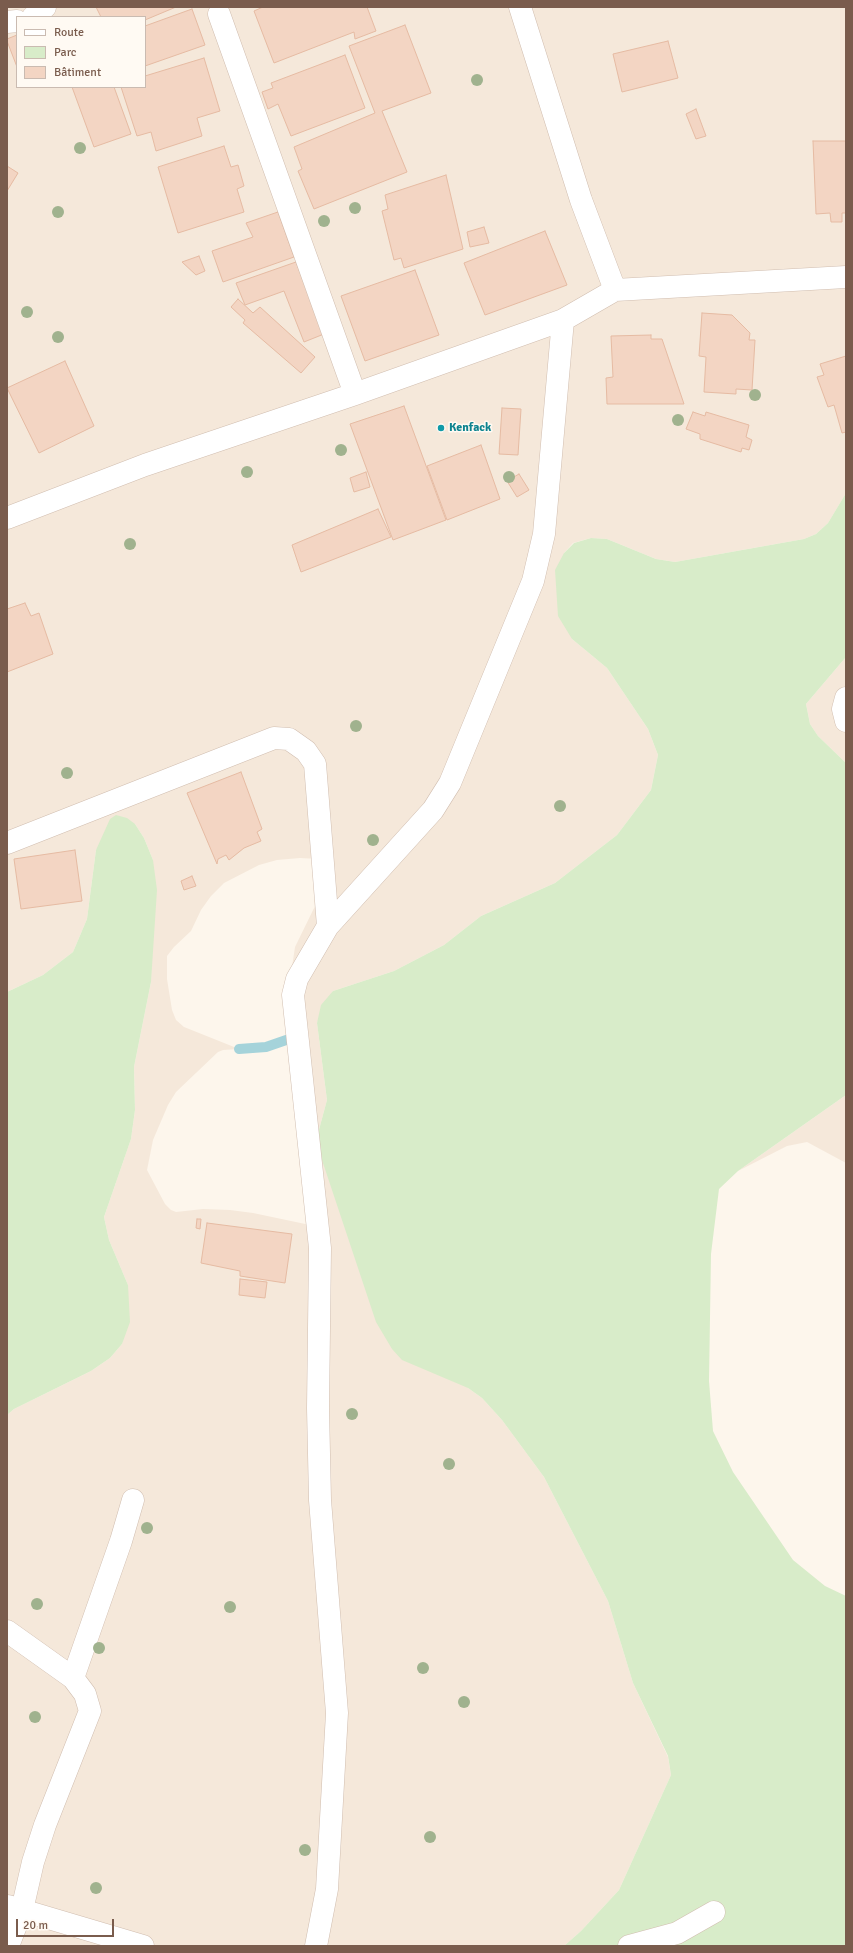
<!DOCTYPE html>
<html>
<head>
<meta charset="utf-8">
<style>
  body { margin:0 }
  #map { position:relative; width:853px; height:1953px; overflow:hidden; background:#fdf6ec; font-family:Signika,sans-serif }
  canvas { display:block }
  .frame { position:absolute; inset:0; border:8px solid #7a5c4d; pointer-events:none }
  .legend { position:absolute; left:16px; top:16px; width:130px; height:72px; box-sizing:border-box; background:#fffaf3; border:1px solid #cabbb1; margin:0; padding:5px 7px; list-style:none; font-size:12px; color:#7a5c4d }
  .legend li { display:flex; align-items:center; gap:8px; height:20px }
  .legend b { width:20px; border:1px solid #cabbb1 }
  .scale { position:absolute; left:16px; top:1919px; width:98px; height:18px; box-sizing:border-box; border:2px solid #7a5c4d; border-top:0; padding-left:5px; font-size:12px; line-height:14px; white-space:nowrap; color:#7a5c4d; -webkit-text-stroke:3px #fffaf3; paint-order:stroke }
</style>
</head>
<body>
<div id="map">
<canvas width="853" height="1953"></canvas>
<div class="frame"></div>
<ul class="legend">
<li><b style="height:5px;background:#fff"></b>Route</li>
<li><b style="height:11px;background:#d8ecc9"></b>Parc</li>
<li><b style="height:11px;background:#f3d5c3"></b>Bâtiment</li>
</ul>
<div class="scale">20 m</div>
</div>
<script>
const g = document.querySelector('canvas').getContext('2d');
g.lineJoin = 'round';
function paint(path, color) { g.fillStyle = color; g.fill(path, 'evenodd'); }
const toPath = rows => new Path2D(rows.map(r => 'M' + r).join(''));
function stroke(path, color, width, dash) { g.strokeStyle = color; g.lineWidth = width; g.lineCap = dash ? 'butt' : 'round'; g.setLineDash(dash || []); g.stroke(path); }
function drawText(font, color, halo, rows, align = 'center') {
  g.font = font + ' Signika,sans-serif'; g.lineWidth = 3; g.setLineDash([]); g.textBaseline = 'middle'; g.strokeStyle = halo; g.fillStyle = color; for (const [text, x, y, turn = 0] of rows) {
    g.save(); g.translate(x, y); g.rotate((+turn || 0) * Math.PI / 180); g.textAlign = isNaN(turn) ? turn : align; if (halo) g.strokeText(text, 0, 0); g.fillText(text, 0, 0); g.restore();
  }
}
const residential = toPath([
  [7,7,846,7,846,493,828,523,816,534,804,539,675,562,656,559,607,539,591,538,573,543,564,553,572,639,607,668,648,729,658,755,651,790,617,835,555,883,481,916,444,945,394,971,333,991,317,1023,327,1100,317,1137,468,1388,482,1398,502,1420,544,1477,608,1601,633,1683,668,1757,671,1775,619,1890,581,1931,564,1946,7,1946,7,1415,14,1409,91,1371,110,1358,122,1344,128,1285,109,1240,104,1217,131,1139,135,1110,134,1067,151,982,153,860,144,838,135,824,96,850,87,919,73,952,43,975,7,992],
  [17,17,145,17,145,87,17,87],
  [300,858,319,859,317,902,295,947,286,1007,310,1225,253,1213,230,1210,203,1209,176,1212,171,1210,165,1204,147,1170,153,1140,168,1105,176,1092,218,1052,223,1050,239,1049,184,1027,176,1020,172,1010,167,979,167,956,174,947,191,931,201,910,211,896,224,883,259,865,277,860],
  [846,657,846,763,818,736,810,724,806,704],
  [846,1095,846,1163,807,1142,787,1146,738,1171]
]);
const green = toPath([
  [846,493,846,657,806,704,810,724,818,736,846,763,846,1095,738,1171,719,1189,711,1254,709,1381,713,1431,733,1472,793,1560,825,1586,846,1596,846,1946,564,1946,581,1931,619,1890,671,1775,668,1756,633,1683,608,1601,544,1477,502,1420,482,1398,468,1388,402,1360,392,1349,376,1322,318,1148,317,1137,327,1100,317,1023,321,1005,333,991,394,971,444,945,481,916,555,883,617,835,651,790,658,755,648,729,607,668,572,639,558,616,555,570,564,553,574,543,591,538,607,539,656,559,675,562,804,539,816,534,828,523],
  [116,815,127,818,135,824,144,838,153,860,157,890,151,982,134,1067,135,1110,131,1139,104,1217,109,1240,128,1285,130,1322,122,1344,110,1358,91,1371,14,1409,7,1415,7,992,43,975,73,952,87,919,96,850,110,819]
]);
const stream = toPath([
  [239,1049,266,1047,292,1038]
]);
const building = toPath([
  [96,7,176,7,145,20,145,17,101,17,96,7],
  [263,7,367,7,376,31,355,39,354,32,274,63,254,11,263,7],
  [192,9,205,45,145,66,145,26,192,9],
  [405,25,431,93,382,111,407,172,314,209,298,171,302,169,294,147,375,113,349,46,405,25],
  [17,35,17,67,7,41,7,39,17,35],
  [668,41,678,78,622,92,613,54,668,41],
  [345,55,365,108,291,136,278,104,268,109,262,92,273,88,271,83,345,55],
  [204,58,220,111,197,118,202,136,156,151,151,132,137,136,121,87,145,87,145,76,204,58],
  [72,87,114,87,131,134,94,147,72,87],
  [696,109,706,136,696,139,686,114,696,109],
  [813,141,846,141,846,213,842,213,842,222,831,222,830,213,816,214,813,141],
  [224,146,231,167,238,165,244,186,237,189,244,212,178,233,158,167,224,146],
  [7,166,18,173,7,191,7,166],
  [446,175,463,249,404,268,401,258,394,260,382,211,388,209,385,195,446,175],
  [278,212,294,257,223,282,212,251,253,237,246,223,278,212],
  [484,227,489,243,470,247,467,232,484,227],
  [545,231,567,285,485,315,464,263,545,231],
  [199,256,205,271,196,275,182,262,199,256],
  [296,262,324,334,304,342,284,291,245,305,236,283,296,262],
  [415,270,439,335,365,361,341,296,415,270],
  [238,299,253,313,260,307,315,357,301,373,243,323,245,320,231,307,238,299],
  [702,313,732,315,750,333,749,340,755,340,752,390,736,389,736,394,704,392,706,357,699,356,702,313],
  [651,335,651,339,662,339,684,404,607,404,606,378,613,377,611,336,651,335],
  [846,356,846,432,842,433,834,405,828,407,817,377,824,375,820,364,846,356],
  [65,361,94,426,39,453,7,388,65,361],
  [404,406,446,520,393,540,350,424,404,406],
  [502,408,521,409,518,455,499,454,502,408],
  [693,412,705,416,706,412,749,425,746,437,752,440,749,450,742,448,741,452,700,439,700,434,686,429,693,412],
  [481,445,500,499,447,520,427,466,481,445],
  [366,472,370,487,354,492,350,478,366,472],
  [519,474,529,490,517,497,507,481,519,474],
  [378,509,391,537,301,572,292,545,378,509],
  [25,603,31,616,39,613,53,654,7,672,7,609,25,603],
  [241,772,262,829,257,832,261,841,244,848,229,860,226,855,218,859,217,864,187,793,241,772],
  [75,850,82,901,21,909,14,859,75,850],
  [192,876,196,886,184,890,181,881,192,876],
  [197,1219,201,1219,200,1229,196,1228,197,1219],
  [207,1223,292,1234,285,1283,240,1276,240,1271,201,1263,207,1223],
  [240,1279,267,1282,265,1298,239,1295,240,1279]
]);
const minor = toPath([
  [520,7,581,200,615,290],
  [219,14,355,394],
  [33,17,45,7],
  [7,22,17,21],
  [7,518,145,465,355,394,563,320,615,290,846,277],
  [846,698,843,709,846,721],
  [7,843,274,738,289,739,306,751,315,764,328,926],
  [7,1631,73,1678,85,1694,90,1711,45,1825,33,1862,22,1910,8,1946],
  [73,1678,121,1541,133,1500],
  [8,1906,143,1946],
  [316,1946,327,1889,337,1713,320,1500,318,1408,320,1248,293,995,297,979,328,926,433,810,450,783,533,581,544,534,563,320],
  [629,1946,677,1933,714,1912]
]);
const trees = [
  [477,80],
  [80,148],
  [355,208],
  [58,212],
  [324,221],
  [27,312],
  [58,337],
  [755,395],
  [678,420],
  [341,450],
  [247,472],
  [509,477],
  [130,544],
  [356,726],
  [67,773],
  [560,806],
  [373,840],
  [352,1414],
  [449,1464],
  [147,1528],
  [37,1604],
  [230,1607],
  [99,1648],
  [423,1668],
  [464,1702],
  [35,1717],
  [430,1837],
  [305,1850],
  [96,1888]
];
const markers = [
  [441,428,4,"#0f9aa8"]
];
const cultureNames = [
  ["Kenfack",449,428]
];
paint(residential, '#f5e8da');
paint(green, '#d8ecc9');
stroke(stream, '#a5d3da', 10);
paint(building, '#f3d5c3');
stroke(building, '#e6bba3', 1);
stroke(minor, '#d1beb0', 23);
stroke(minor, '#fff', 22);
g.fillStyle = '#a0b28e';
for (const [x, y] of trees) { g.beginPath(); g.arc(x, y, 6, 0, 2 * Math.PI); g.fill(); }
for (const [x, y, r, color] of markers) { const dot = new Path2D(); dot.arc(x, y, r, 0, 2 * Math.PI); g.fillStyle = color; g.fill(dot); stroke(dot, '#fffaf3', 1.5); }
drawText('bold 12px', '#0d838f', '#fffaf3', cultureNames, 'left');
</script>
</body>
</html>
